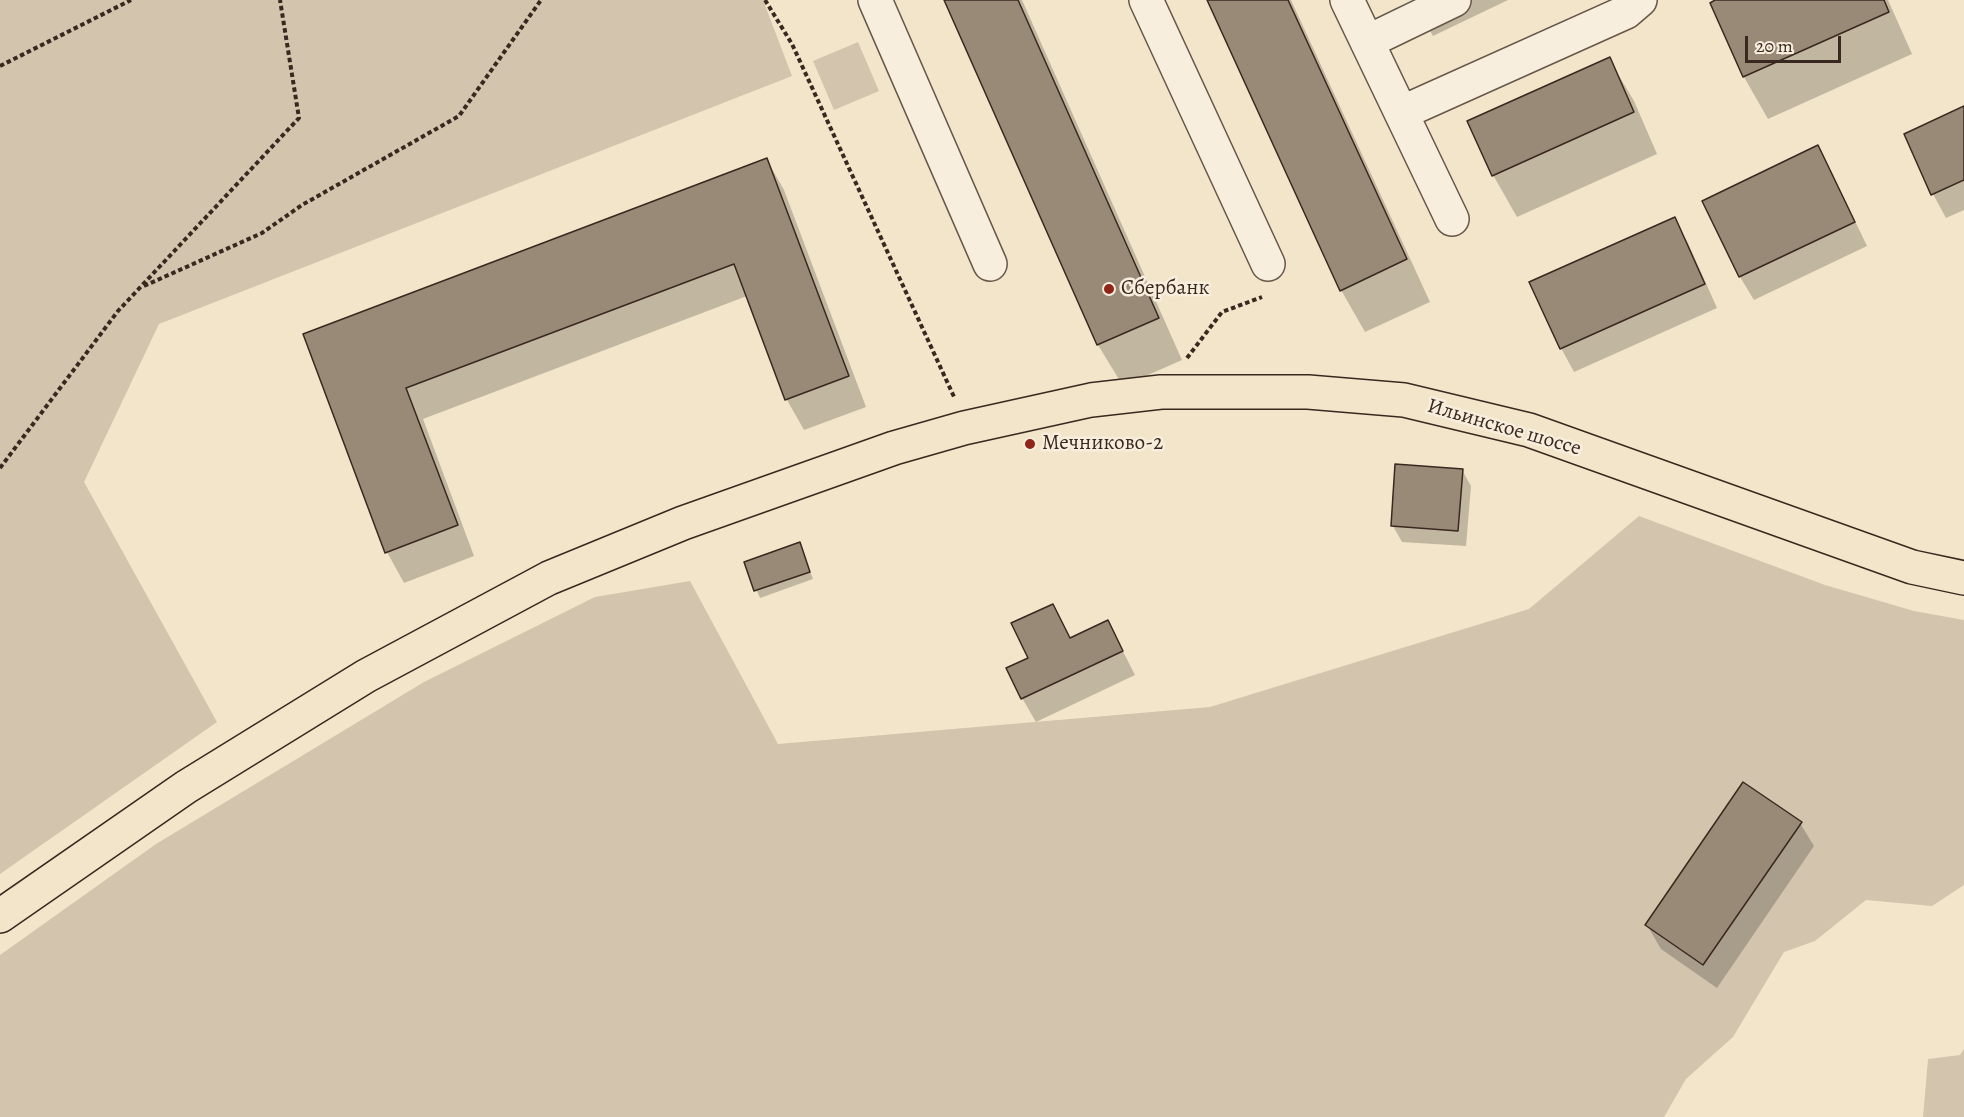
<!DOCTYPE html>
<html>
<head>
<meta charset="utf-8">
<style>
  body { margin:0 }
  #map { position:relative; width:1964px; height:1117px; overflow:hidden; background:#f2e5ca; font-family:Alegreya,serif }
  canvas { display:block }
  .scale { position:absolute; left:1745px; top:36px; width:96px; height:27px; box-sizing:border-box; border:3px solid #39281f; border-top:0; padding-left:8px; font-size:18px; line-height:21px; white-space:nowrap; color:#39281f; -webkit-text-stroke:4px #f7eedd; paint-order:stroke }
</style>
</head>
<body>
<div id="map">
<canvas width="1964" height="1117"></canvas>
<div class="scale">20 m</div>
</div>
<script>
const g = document.querySelector('canvas').getContext('2d');
g.lineJoin = 'round';
function paint(path, color) { g.fillStyle = color; g.fill(path, 'evenodd'); }
const toPath = rows => new Path2D(rows.map(r => 'M' + r).join(''));
function stroke(path, color, width, dash) { g.strokeStyle = color; g.lineWidth = width; g.lineCap = dash ? 'butt' : 'round'; g.setLineDash(dash || []); g.stroke(path); }
function drawText(font, color, halo, rows, align = 'center') {
  g.font = font + ' Alegreya,serif'; g.lineWidth = 5; g.setLineDash([]); g.textBaseline = 'middle'; g.strokeStyle = halo; g.fillStyle = color; for (const [text, x, y, turn = 0] of rows) {
    g.save(); g.translate(x, y); g.rotate((+turn || 0) * Math.PI / 180); g.textAlign = isNaN(turn) ? turn : align; if (halo) g.strokeText(text, 0, 0); g.fillText(text, 0, 0); g.restore();
  }
}
const green = toPath([
  [0,0,763,0,792,76,159,324,84,482,217,722,0,874],
  [858,42,879,91,834,110,813,61],
  [1639,516,1825,585,1914,611,1964,620,1964,885,1932,906,1866,900,1815,941,1784,952,1733,1037,1686,1079,1664,1117,0,1117,0,955,156,844,424,682,595,597,690,581,778,744,1210,707,1529,609],
  [1964,1049,1964,1117,1923,1117,1928,1059,1960,1055]
]);
const shadow = toPath([
  [946,0,1022,0,1182,360,1123,386,1098,345],
  [1208,0,1291,0,1430,302,1365,332,1341,290],
  [1412,0,1508,0,1433,36],
  [1719,0,1888,0,1912,54,1768,119,1744,77],
  [1609,59,1634,101,1657,154,1517,217,1493,175],
  [1964,108,1964,210,1946,218,1933,194],
  [1817,147,1831,171,1867,246,1754,300,1740,277,1704,202],
  [767,160,784,190,866,407,804,430,787,400,747,296,423,419,474,556,404,583,387,552,305,335],
  [1674,219,1688,243,1717,308,1574,372,1561,348],
  [1462,470,1471,486,1466,546,1402,542,1393,526],
  [800,544,813,579,760,598,745,563],
  [1053,605,1071,639,1108,622,1135,675,1036,722,1022,698],
  [1800,823,1814,846,1717,988,1661,949,1647,925]
]);
const building = toPath([
  [944,0,1018,0,1159,318,1097,345,944,0],
  [1207,0,1288,0,1407,259,1340,291,1207,0],
  [1715,0,1884,0,1889,12,1743,77,1710,3,1715,0],
  [1610,57,1634,112,1492,176,1467,121,1610,57],
  [1964,106,1964,180,1931,195,1904,134,1964,106],
  [1818,145,1855,222,1739,277,1702,201,1818,145],
  [767,158,849,376,785,400,734,264,406,388,458,525,385,553,303,334,767,158],
  [1675,217,1705,284,1560,349,1529,282,1675,217],
  [1395,464,1463,469,1458,531,1391,526,1395,464],
  [800,542,810,572,754,591,744,562,800,542],
  [1053,604,1070,638,1108,620,1123,651,1021,699,1006,668,1028,658,1011,623,1053,604],
  [1743,782,1802,822,1703,965,1645,925,1743,782]
]);
const path = toPath([
  [765,0,792,44,955,399],
  [0,66,131,0],
  [144,286,262,233,302,205,459,116,541,0],
  [1187,358,1222,312,1262,297],
  [0,468,118,311,299,118,280,0]
]);
const minor = toPath([
  [875,0,990,264],
  [1146,0,1268,264],
  [1347,0,1452,219],
  [1367,42,1454,0],
  [1401,113,1626,12,1640,0]
]);
const major = toPath([
  [0,916,186,787,366,676,549,578,683,523,894,448,964,428,1091,400,1161,392,1308,392,1404,400,1529,430,1912,567,1964,578]
]);
const markers = [
  [1109,289,6,"#8f2418"],
  [1030,444,6,"#8f2418"]
];
const poiNames = [
  ["Сбербанк",1121,289],
  ["Мечниково-2",1042,444]
];
const streetNames = [
  ["Ильинское шоссе",1504,428,16]
];
paint(green, '#d3c5ad');
paint(shadow, '#0003');
paint(building, '#998a78');
stroke(building, '#39281f', 1.5);
stroke(minor, '#67574a', 36);
stroke(major, '#39281f', 36);
stroke(path, '#39281f', 4, [4.5, 3]);
stroke(minor, '#f7eedd', 33);
stroke(major, '#f2e5ca', 33);
for (const [x, y, r, color] of markers) { const dot = new Path2D(); dot.arc(x, y, r, 0, 2 * Math.PI); g.fillStyle = color; g.fill(dot); stroke(dot, '#f7eedd', 2); }
drawText('21px', '#39281f', '#f7eedd', poiNames, 'left');
drawText('21px', '#39281f', '#f7eedd', streetNames);
</script>
</body>
</html>
